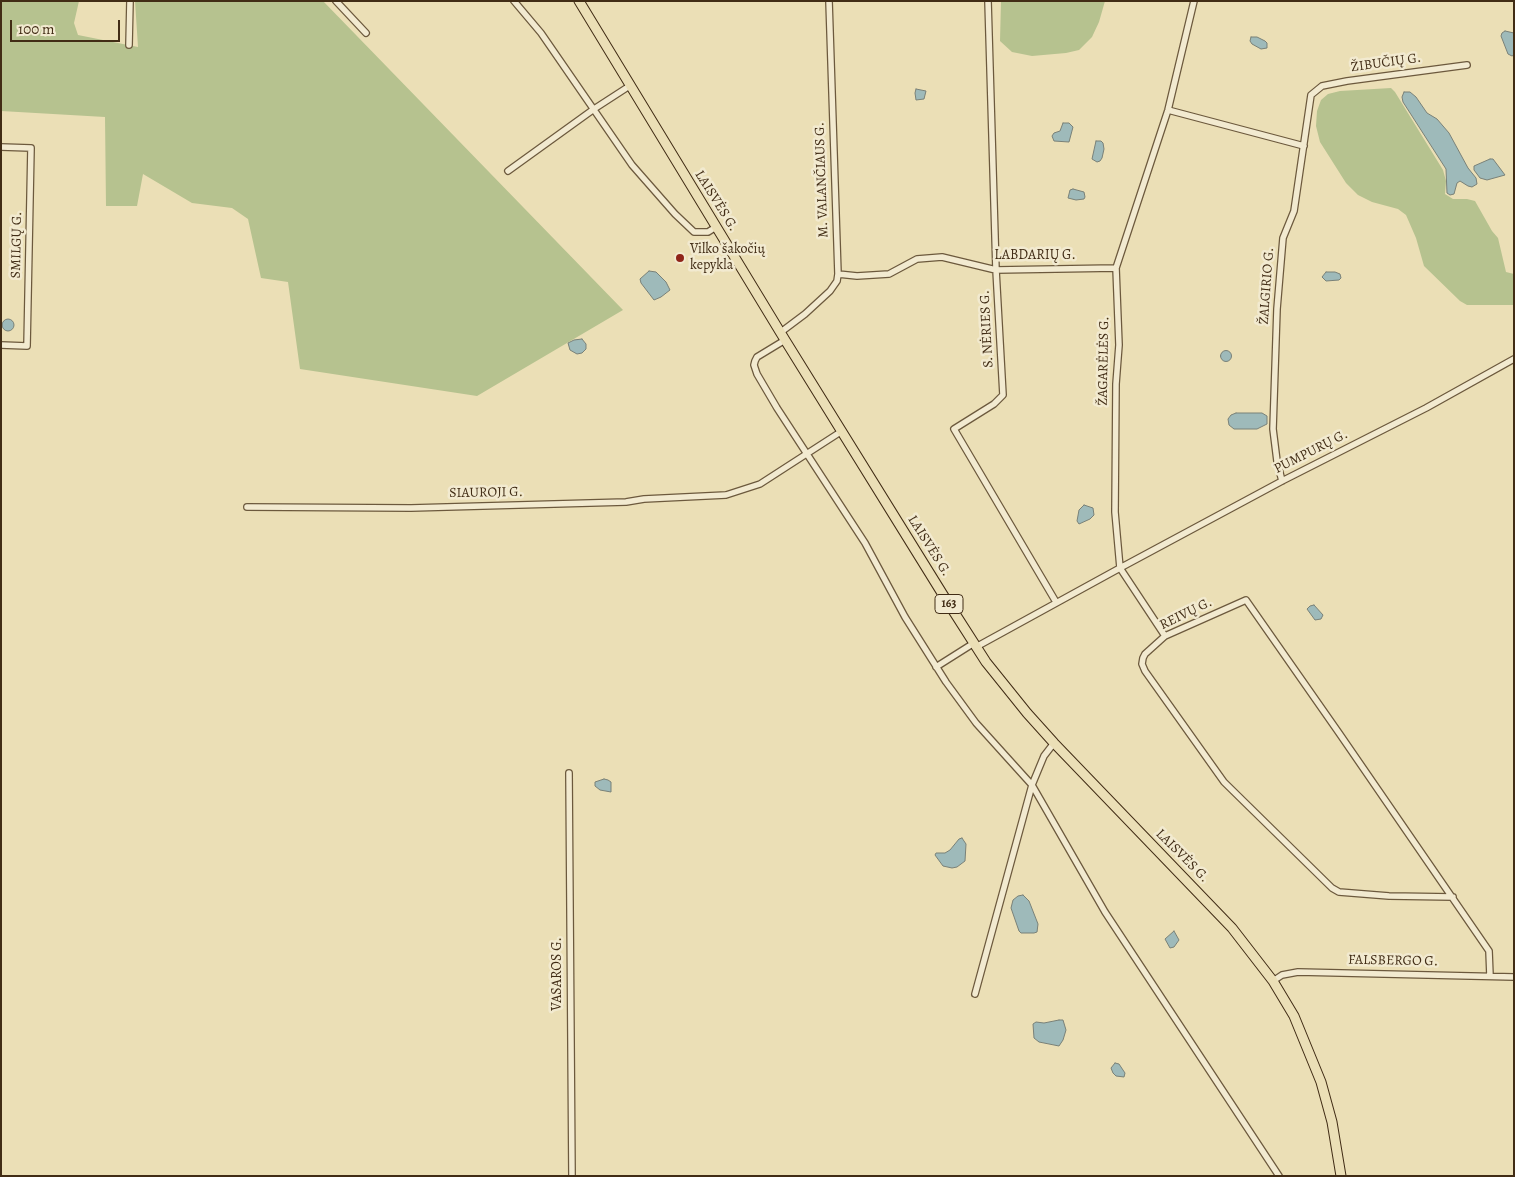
<!DOCTYPE html>
<html>
<head>
<meta charset="utf-8">
<style>
  body { margin:0 }
  #map { position:relative; width:1515px; height:1177px; overflow:hidden; background:#ebdfb6; font-family:Alegreya,serif }
  canvas { display:block }
  .frame { position:absolute; inset:0; border:2px solid #412c15; pointer-events:none }
  .scale { position:absolute; left:10px; top:20px; width:110px; height:22px; box-sizing:border-box; border:2px solid #412c15; border-top:0; padding-left:6px; font-size:15px; line-height:18px; white-space:nowrap; color:#412c15; -webkit-text-stroke:4px #f2ead0; paint-order:stroke }
</style>
</head>
<body>
<div id="map">
<canvas width="1515" height="1177"></canvas>
<div class="frame"></div>
<div class="scale">100 m</div>
</div>
<script>
const g = document.querySelector('canvas').getContext('2d');
g.lineJoin = 'round';
function paint(path, color) { g.fillStyle = color; g.fill(path, 'evenodd'); }
const toPath = rows => new Path2D(rows.map(r => 'M' + r).join(''));
function stroke(path, color, width, dash) { g.strokeStyle = color; g.lineWidth = width; g.lineCap = dash ? 'butt' : 'round'; g.setLineDash(dash || []); g.stroke(path); }
function drawText(font, color, halo, rows, align = 'center') {
  g.font = font + ' Alegreya,serif'; g.lineWidth = 5; g.setLineDash([]); g.textBaseline = 'middle'; g.strokeStyle = halo; g.fillStyle = color; for (const [text, x, y, turn = 0] of rows) {
    g.save(); g.translate(x, y); g.rotate((+turn || 0) * Math.PI / 180); g.textAlign = isNaN(turn) ? turn : align; if (halo) g.strokeText(text, 0, 0); g.fillText(text, 0, 0); g.restore();
  }
}
const green = toPath([
  [1,1,79,1,74,23,78,35,138,47,135,1,323,1,623,310,477,396,300,369,288,282,261,278,248,219,232,208,192,203,143,174,137,206,106,206,105,117,1,111],
  [1001,1,1105,1,1099,22,1092,37,1079,50,1066,53,1032,56,1012,52,1000,41],
  [1391,88,1395,92,1443,170,1446,181,1445,194,1453,199,1467,199,1475,201,1492,231,1498,238,1506,272,1514,274,1514,305,1467,305,1460,301,1424,266,1416,238,1406,215,1398,209,1372,202,1358,195,1346,183,1320,142,1316,126,1317,111,1321,100,1328,94,1340,91]
]);
const water = toPath([
  [1505,31,1514,33,1514,55,1512,56,1508,54,1501,36,1502,33,1505,31],
  [1251,37,1257,37,1265,41,1267,43,1267,48,1261,49,1252,44,1250,41,1251,37],
  [916,89,926,91,924,99,916,100,915,93,916,89],
  [1404,92,1410,92,1416,97,1427,113,1437,119,1449,133,1468,168,1476,178,1477,184,1472,187,1468,186,1460,181,1457,183,1454,194,1450,195,1447,193,1446,169,1403,102,1402,97,1404,92],
  [1063,123,1069,123,1073,127,1069,142,1054,141,1052,136,1054,133,1060,131,1063,123],
  [1096,141,1101,141,1103,143,1104,149,1102,158,1100,161,1097,162,1092,159,1096,141],
  [1490,159,1493,159,1505,175,1487,180,1480,178,1474,170,1474,166,1490,159],
  [1073,189,1084,192,1085,197,1084,199,1076,200,1068,198,1070,190,1073,189],
  [649,271,656,272,666,282,670,290,661,297,654,300,641,283,640,279,649,271],
  [1326,272,1335,272,1340,274,1341,278,1339,280,1326,281,1322,277,1326,272],
  '2 325a6 6 0 1 1 12 0a6 6 0 1 1-12 0Z',
  [582,339,586,344,586,349,582,353,577,354,570,350,568,343,574,340,582,339],
  '1220.5 356a5.5 5.5 0 1 1 11 0a5.5 5.5 0 1 1-11 0Z',
  [1236,413,1262,413,1267,416,1267,424,1257,429,1234,429,1229,425,1228,419,1231,415,1236,413],
  [1084,505,1093,508,1094,515,1090,519,1079,524,1077,521,1079,510,1084,505],
  [1314,605,1323,615,1321,619,1315,620,1307,609,1310,606,1314,605],
  [604,779,608,780,611,782,611,792,600,790,595,786,595,782,604,779],
  [962,838,966,844,965,861,957,867,952,868,943,866,935,855,936,853,945,853,950,850,959,839,962,838],
  [1023,895,1029,901,1038,924,1037,932,1034,933,1021,933,1019,931,1011,908,1013,900,1018,896,1023,895],
  [1174,931,1179,940,1174,947,1170,948,1165,939,1174,931],
  [1059,1020,1063,1020,1066,1030,1063,1040,1059,1046,1039,1042,1034,1038,1033,1024,1036,1022,1044,1023,1059,1020],
  [1115,1063,1119,1064,1125,1073,1124,1077,1116,1076,1113,1073,1111,1068,1115,1063]
]);
const minor = toPath([
  [336,1,366,33],
  [514,1,541,33,632,165,675,214,694,232,708,232,716,227],
  [988,1,996,270,1003,395,994,404,954,429,1056,602],
  [129,45,130,1],
  [1168,110,1304,146],
  [1,147,31,148,27,346,1,345],
  [508,171,594,109,631,85],
  [838,274,857,276,889,274,917,259,942,257,996,270,1116,268],
  [781,332,805,314,830,291,837,281,838,274,829,1],
  [785,340,757,357,755,361,754,365,757,374,777,408,865,543,905,617,946,682,976,723,1032,785,1105,912,1279,1176],
  [1282,481,1277,461,1273,429,1277,309,1283,238,1294,211,1311,95,1322,86,1347,81,1467,65],
  [247,507,411,508,626,502,644,499,726,495,760,484,842,431],
  [1165,636,1120,568,1282,481,1426,408,1514,359],
  [976,647,1120,568,1115,512,1116,384,1119,345,1116,268,1168,110,1194,1],
  [936,667,974,643],
  [569,773,572,1176],
  [1453,897,1389,896,1339,892,1332,888,1224,782,1145,671,1142,664,1143,658,1145,654,1165,636,1246,600,1339,733,1489,951,1490,976],
  [1273,981,1282,975,1298,972,1514,977],
  [975,994,1032,785,1044,756,1054,743]
]);
const primary = toPath([
  [579,1,785,340,945,598,986,662,1027,713,1054,743,1232,928,1273,981,1294,1016,1321,1082,1332,1122,1341,1176]
]);
const markers = [
  [680,258,5,"#8f2418"]
];
const shields = [
  [949,604,28]
];
const shieldNames = [
  ["163",949,604]
];
const streetNames = [
  ["ŽIBUČIŲ G.",1386,63,-8],
  ["M. VALANČIAUS G.",822,180,-92],
  ["LAISVĖS G.",716,201,58],
  ["SMILGŲ G.",17,245,-89],
  ["LABDARIŲ G.",1035,256],
  ["ŽALGIRIO G.",1267,286,-86],
  ["S. NĖRIES G.",987,329,-93],
  ["ŽAGARĖLĖS G.",1104,361,-89],
  ["PUMPURŲ G.",1311,452,-27],
  ["SIAUROJI G.",486,493,-1],
  ["LAISVĖS G.",929,546,58],
  ["REIVŲ G.",1186,614,-26],
  ["LAISVĖS G.",1182,856,45],
  ["FALSBERGO G.",1393,961,1],
  ["VASAROS G.",558,974,-90]
];
const poiNames = [
  ["Vilko šakočių",690,250],
  ["kepykla",690,266]
];
paint(green, '#b6c28f');
paint(water, '#9ebaba');
stroke(water, '#798178', 1);
stroke(minor, '#6c593d', 8);
stroke(primary, '#412c15', 11);
stroke(minor, '#f2ead0', 5.5);
stroke(primary, '#ebdfb6', 9);
for (const [x, y, r, color] of markers) { const dot = new Path2D(); dot.arc(x, y, r, 0, 2 * Math.PI); g.fillStyle = color; g.fill(dot); stroke(dot, '#f2ead0', 2); }
for (const [x, y, w] of shields) { const box = new Path2D(); box.roundRect(x - w / 2, y - 9.5, w, 19, 4); g.fillStyle = '#f2ead0'; g.fill(box); stroke(box, '#412c15', 1); }
drawText('bold 12px', '#412c15', null, shieldNames);
drawText('14px', '#412c15', '#f2ead0', streetNames);
drawText('14px', '#412c15', '#f2ead0', poiNames, 'left');
</script>
</body>
</html>
